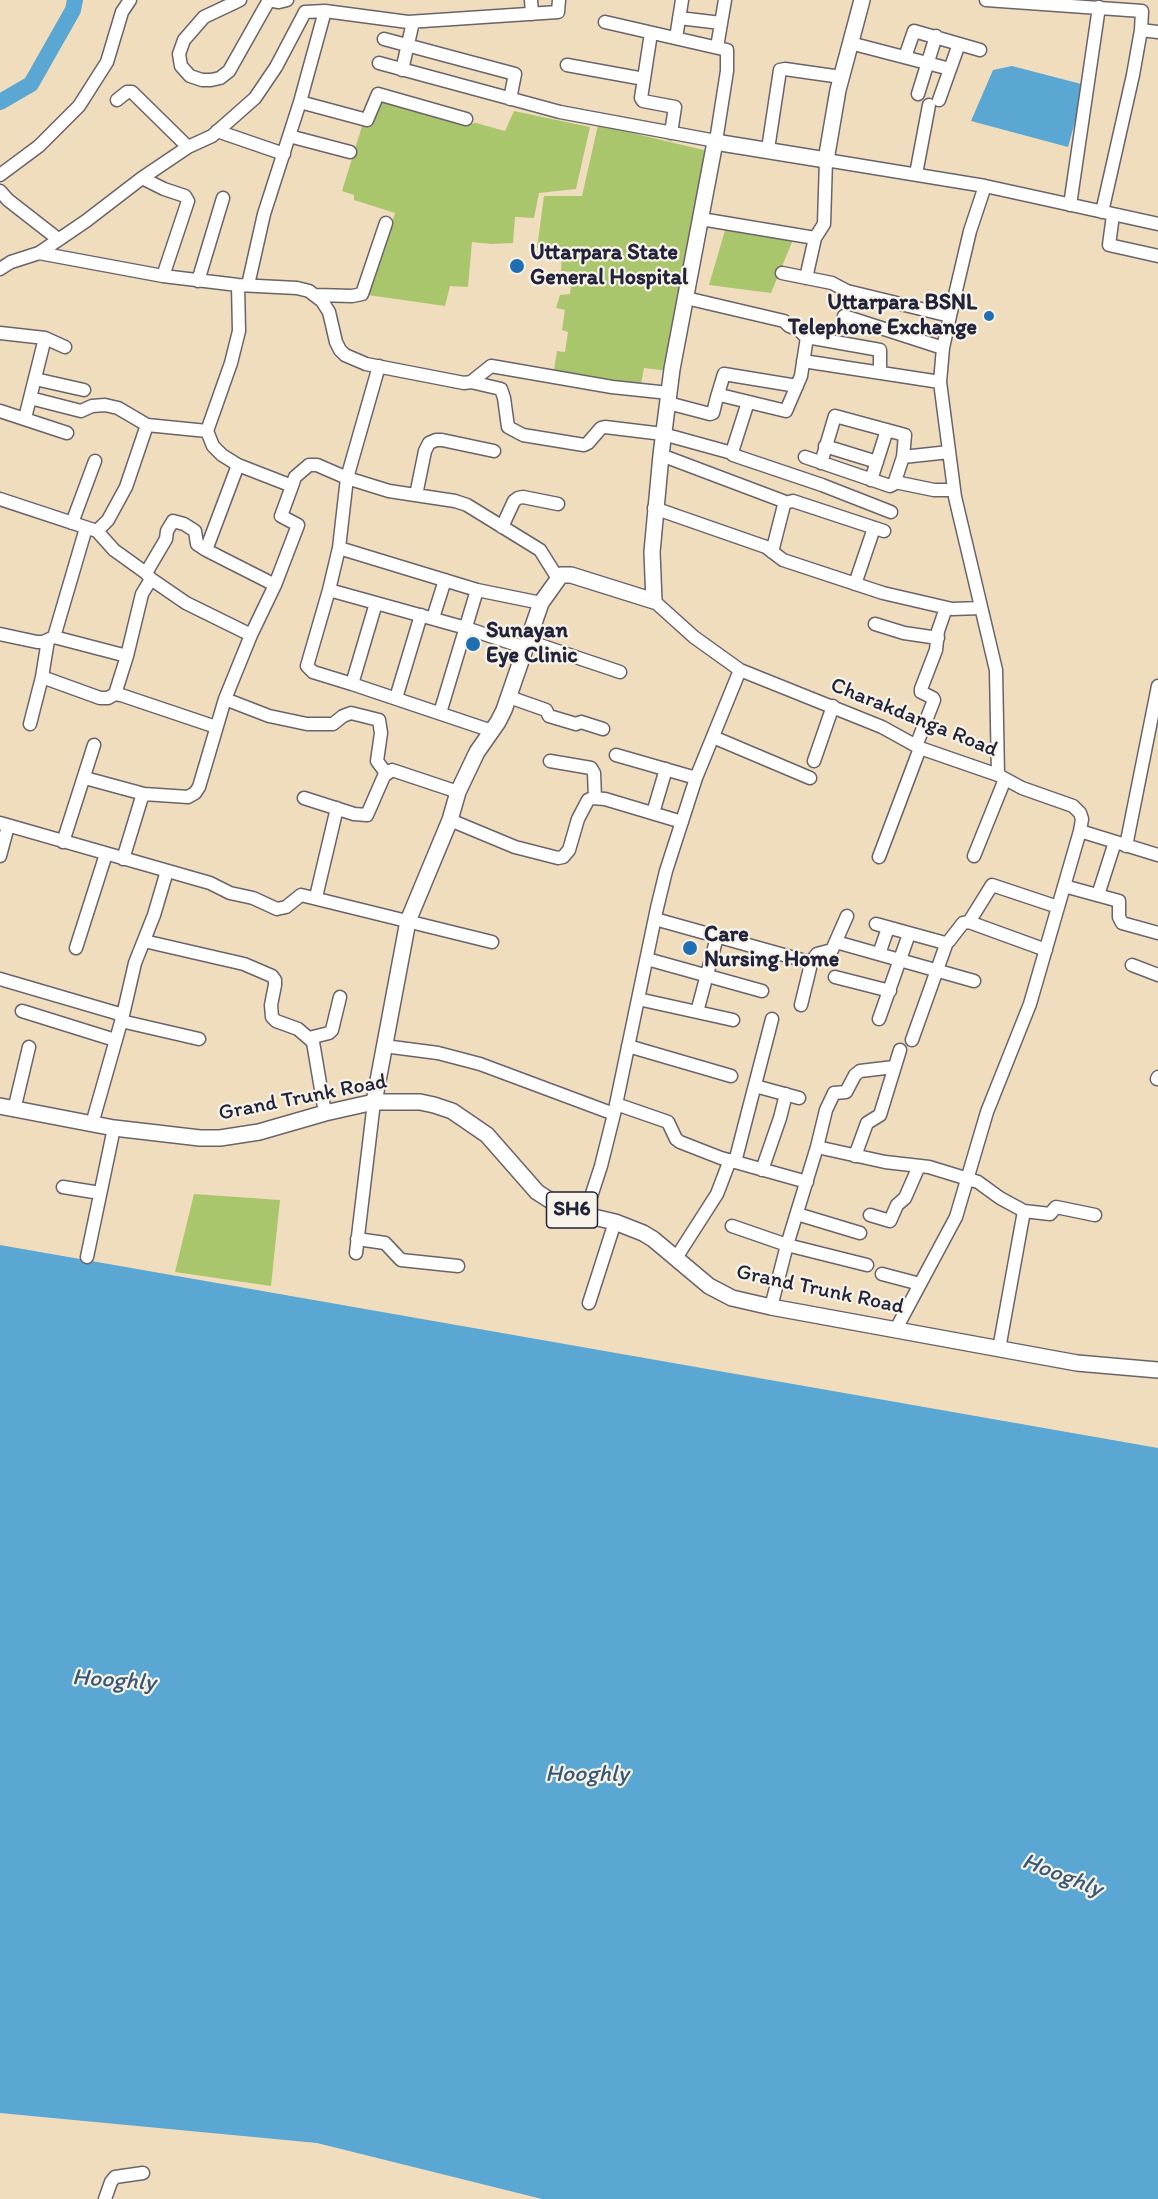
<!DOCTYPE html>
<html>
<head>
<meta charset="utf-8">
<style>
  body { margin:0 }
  canvas { display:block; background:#f0ddbe }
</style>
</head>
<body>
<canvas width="1158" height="2199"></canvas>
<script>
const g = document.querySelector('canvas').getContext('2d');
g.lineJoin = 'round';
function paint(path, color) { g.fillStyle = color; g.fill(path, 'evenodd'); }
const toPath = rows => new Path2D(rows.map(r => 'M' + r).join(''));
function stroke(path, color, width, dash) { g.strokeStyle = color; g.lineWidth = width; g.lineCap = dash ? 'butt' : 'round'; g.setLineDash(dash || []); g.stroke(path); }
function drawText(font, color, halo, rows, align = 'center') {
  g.font = font + ' Itim,sans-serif'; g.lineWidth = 4.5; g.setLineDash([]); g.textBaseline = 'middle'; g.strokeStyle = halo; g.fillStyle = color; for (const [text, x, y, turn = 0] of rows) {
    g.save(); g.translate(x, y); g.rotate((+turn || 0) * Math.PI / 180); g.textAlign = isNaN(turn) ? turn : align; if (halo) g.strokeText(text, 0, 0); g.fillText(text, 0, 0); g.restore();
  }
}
const green = toPath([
  [381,98,466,124,476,123,505,131,514,111,590,127,576,189,539,193,534,218,515,217,513,243,491,244,472,242,468,287,450,286,445,306,368,295,395,213,354,200,354,195,342,191,363,123,371,125],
  [598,125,708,151,669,371,644,368,640,389,553,376,557,351,565,352,568,332,562,330,565,310,556,308,560,295,570,294,572,272,561,271,562,251,537,248,544,196,582,196],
  [726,227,795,235,771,293,709,285],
  [194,1194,280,1200,271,1286,175,1272]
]);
const water = toPath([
  [1012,66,1085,85,1068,147,971,121,993,70],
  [0,1245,1158,1448,1158,2199,542,2199,317,2143,0,2113]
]);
const river = toPath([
  [0,102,31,84,73,10,75,0]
]);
const minor = toPath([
  [240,0,204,17,184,40,179,54,181,66,190,76,202,80,211,80,220,78,229,71,269,0],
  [268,0,279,2,287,0],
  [531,0,532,14],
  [986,0,1142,11,1141,30,1133,75,1102,212],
  [679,18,721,23],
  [1141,30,1158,32],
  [651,33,641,98,643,101,675,107,671,133],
  [676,38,682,0],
  [384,39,515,74,510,99],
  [850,43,950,69],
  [717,47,725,0],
  [905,57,914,31,980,50],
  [379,63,560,112,716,141,727,71,727,50,605,22],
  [567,65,644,79],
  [402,70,413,22],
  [918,94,936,36],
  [117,100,127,92,132,92,188,147],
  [939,100,959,44],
  [300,102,325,11],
  [217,131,284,154],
  [289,136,350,152],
  [768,149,780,70,785,69,841,77],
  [916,174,929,105],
  [0,175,39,146,79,106,107,62,122,12,130,0],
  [142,178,164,189,185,196,188,201,163,276],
  [985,186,970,231,950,316,943,348,940,382,955,497,996,670,998,775],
  [0,191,8,200,58,239],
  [1070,205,1099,7],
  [1113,215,1109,245,1158,256],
  [701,219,815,238,824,224,826,160,985,186,1158,224],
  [39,253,86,221,142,178,188,147,212,136,255,98,276,67,305,12,325,11,408,22,558,12,559,0],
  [0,269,11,262,39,253,163,276,238,285,297,288,309,291,322,301,329,312,336,342,340,350,345,355,366,364,464,383,471,382,491,366,612,387,669,393],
  [782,273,832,283,847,291,950,316],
  [806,278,815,238],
  [198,281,223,198],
  [248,285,264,214,300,102,367,120,378,94,466,119],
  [316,295,352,296,362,294,386,223],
  [686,298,784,321,789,326,799,330,807,338],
  [844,316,943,348],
  [0,333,45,338,65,347],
  [803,361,940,382],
  [35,379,84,390],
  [471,382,501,389,504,398,508,427,523,435,584,445,588,443,601,428,605,427,663,434,732,453],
  [717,397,724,374,797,386],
  [30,398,81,411,92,406,105,405,118,408,147,425],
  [748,402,733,449,733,455,822,485,891,512],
  [668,403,710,414,713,413,717,397,720,395,786,411,801,376,807,337,880,350,880,373],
  [0,411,67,433],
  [25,418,45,338],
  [207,431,231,363,239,331,238,285],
  [825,446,877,462],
  [661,455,783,501,784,505,772,552],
  [805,457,890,486,894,484,903,457,949,452],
  [821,463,835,416,905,435,903,457],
  [238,465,206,550,275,585],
  [871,480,887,430],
  [895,482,934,490,954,490],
  [292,486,295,477,309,465,317,465,347,478,379,366],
  [416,495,425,451,429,443,436,440,442,440,494,451],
  [0,499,97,531,108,520,126,487,147,425,207,431,213,446,222,455,238,465,292,486,281,516,298,525,275,585,251,635,225,699,199,787,195,793,188,797,144,794,141,800,123,859],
  [784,503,793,501,884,531],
  [654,508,766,547,783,560,883,593,952,609,981,608],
  [72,523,95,461],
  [502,527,514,501,518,498,523,497,558,504],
  [97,531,114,550,146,573,151,579,186,603,251,635],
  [339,548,477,590,541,603],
  [146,573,166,539,167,531,173,521,184,524,195,531,197,544,206,550],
  [855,584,874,528],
  [329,590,307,666,313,672,352,684],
  [654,601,694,637,740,670,882,727,920,748,998,775,1022,788,1073,806,1080,813,1082,819,1080,831,1158,855],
  [376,603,466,628,526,648],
  [433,618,445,580],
  [875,624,904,633,938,638],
  [0,634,37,642,43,642,54,637,86,528],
  [54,637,127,656],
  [528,641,620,672],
  [42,677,100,698,108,698,115,694,121,695,216,727],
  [115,694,127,656,142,594,151,579],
  [509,697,546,710,549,716,576,724,581,722,603,729],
  [396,698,421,615],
  [225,699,269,716,307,724,333,724,343,716,351,713,379,720,381,733,377,761,386,773],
  [440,713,477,590],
  [30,724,42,677,48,640],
  [492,731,352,684,376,603,329,590,339,548,347,478,389,491,455,501,467,505,540,550,557,577],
  [713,737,810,778],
  [916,746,934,700,933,698,921,692,921,689,936,650,938,631,946,608],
  [616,755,696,778],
  [550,761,591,768,594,773,595,798],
  [814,761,833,706],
  [85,778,144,794],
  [304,798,354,814,367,815,384,776,392,770,458,792],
  [653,813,666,769],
  [450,820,515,847,558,858,563,857,569,850,578,819,588,800,592,798,605,799,682,822],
  [0,823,210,883,230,893,253,898,277,909,286,907,301,895,492,942],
  [63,842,94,745],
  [1126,846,1158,686],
  [0,856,8,826],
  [974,856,1005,779],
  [879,857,920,748],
  [1064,886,1119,901,1119,917,1122,923,1158,933],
  [1098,895,1115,842],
  [316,897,337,808],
  [655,919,809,962,810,968,801,1005],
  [969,922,992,885,1058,907],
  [876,924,945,943,949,941,963,923,969,922,1046,950],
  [717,937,697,1012,733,1020],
  [144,941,244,964,272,976,275,980,275,985,271,1005,272,1017,276,1021,298,1029,313,1042,325,1113],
  [836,942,974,981],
  [76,948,106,854],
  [879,954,888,928],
  [647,959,762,991],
  [810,963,817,954,832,950,847,916],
  [1132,965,1158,975],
  [835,977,890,991],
  [0,979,123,1015],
  [638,999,697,1012],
  [22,1011,115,1040],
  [879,1019,909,934],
  [121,1021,199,1039],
  [309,1038,329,1033,332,1030,340,997],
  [912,1040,947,942],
  [384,1046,438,1053,480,1064,614,1114],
  [628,1046,731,1076],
  [1157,1079,1158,1077],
  [755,1086,799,1098],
  [616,1104,668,1122,676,1139,680,1142,721,1158,807,1182],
  [14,1110,29,1047],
  [92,1124,123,1015,135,963,154,915,167,871],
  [817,1147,826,1110,834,1093,846,1092,855,1075,860,1071,894,1067],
  [855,1156,867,1123,880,1115,900,1050],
  [735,1162,772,1019],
  [762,1170,780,1118,786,1094],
  [63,1187,100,1193],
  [1024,1211,1050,1214,1056,1207,1095,1215],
  [797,1214,860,1233],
  [585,1215,601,1166,614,1114,657,908,666,871,696,778,740,670],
  [870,1215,890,1221,897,1205,905,1198,919,1166],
  [732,1226,787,1245,867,1265],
  [357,1239,385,1243,401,1260,458,1266],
  [356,1253,374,1102],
  [87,1257,114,1128],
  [676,1258,717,1194,730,1160],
  [882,1274,920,1284],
  [589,1303,615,1222],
  [771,1307,787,1245,817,1147,885,1162,929,1167,978,1182,1000,1198,1024,1211,999,1349],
  [896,1329,956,1217,987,1112,1030,1004,1080,831],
  [105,2199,111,2182,115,2177,143,2173]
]);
const major = toPath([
  [374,1102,408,921,450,820,458,792,477,752,498,722,504,710,541,603,561,575,571,575,654,601,652,552,661,455,672,369,715,142,826,160,838,90,862,0],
  [0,1106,114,1128,200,1138,220,1138,259,1132,325,1113,374,1102,420,1102,434,1105,452,1111,487,1135,537,1192,551,1201,585,1215,615,1222,643,1233,653,1239,709,1286,732,1298,771,1307,1077,1363,1158,1370]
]);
const markers = [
  [517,266,8,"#1f6fb2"],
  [989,316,6,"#1f6fb2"],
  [473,644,8,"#1f6fb2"],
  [690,948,8,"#1f6fb2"]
];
const shields = [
  [572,1210,51]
];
const shieldNames = [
  ["SH6",572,1210]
];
const poiNames = [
  ["Uttarpara State",530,253],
  ["General Hospital",530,278],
  ["Uttarpara BSNL",977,303,"right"],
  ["Telephone Exchange",977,328,"right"],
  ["Sunayan",486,631],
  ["Eye Clinic",486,656],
  ["Care",704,935],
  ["Nursing Home",704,960]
];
const streetNames = [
  ["Charakdanga Road",914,718,22],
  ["Grand Trunk Road",303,1098,-11],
  ["Grand Trunk Road",820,1290,12]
];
const waterNames = [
  ["Hooghly",114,1681,4],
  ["Hooghly",587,1775],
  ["Hooghly",1062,1876,21]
];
paint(green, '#aac66c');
paint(water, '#59a7d2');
stroke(river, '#59a7d2', 16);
stroke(minor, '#6a6369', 15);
stroke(major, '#6a6369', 18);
stroke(minor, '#fff', 12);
stroke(major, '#fff', 15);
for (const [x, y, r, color] of markers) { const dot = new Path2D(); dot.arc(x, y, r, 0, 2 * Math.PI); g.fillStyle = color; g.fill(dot); stroke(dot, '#f7f3e8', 2); }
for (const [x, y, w] of shields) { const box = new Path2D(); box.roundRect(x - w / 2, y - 18, w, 36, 4.5); g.fillStyle = '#f7f3e8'; g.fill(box); stroke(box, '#22223b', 1.5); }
drawText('bold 21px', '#22223b', null, shieldNames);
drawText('bold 22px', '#22223b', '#f7f3e8', poiNames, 'left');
drawText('22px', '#22223b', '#f7f3e8', streetNames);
drawText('italic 24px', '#385777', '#f7f3e8', waterNames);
</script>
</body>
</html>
